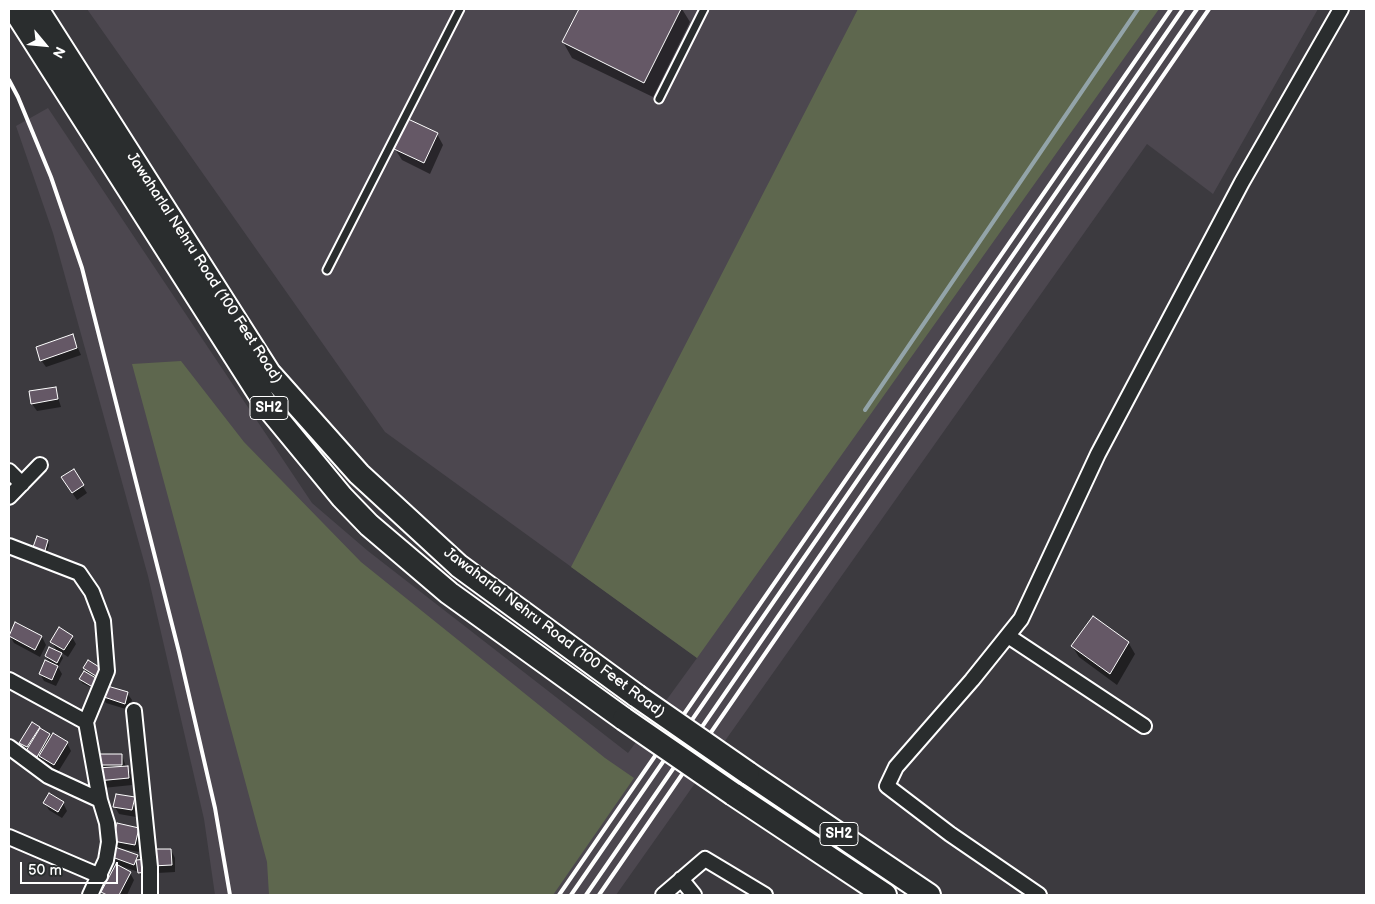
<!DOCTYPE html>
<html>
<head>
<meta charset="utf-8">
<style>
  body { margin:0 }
  #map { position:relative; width:1375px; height:904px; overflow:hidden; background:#3c3a3f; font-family:"Balsamiq Sans",sans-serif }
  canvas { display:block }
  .frame { position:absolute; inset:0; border:10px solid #fff; pointer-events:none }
  .north { position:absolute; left:20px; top:20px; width:50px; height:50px; -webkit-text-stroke:4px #2a2d2e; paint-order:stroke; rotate:118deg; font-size:14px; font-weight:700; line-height:20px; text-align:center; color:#fff }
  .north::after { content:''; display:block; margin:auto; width:18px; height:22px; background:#fff; clip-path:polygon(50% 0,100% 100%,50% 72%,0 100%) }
  .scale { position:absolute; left:20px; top:862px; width:98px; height:22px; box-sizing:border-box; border:2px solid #fff; border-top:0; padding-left:6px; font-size:15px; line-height:18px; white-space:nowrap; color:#fff; -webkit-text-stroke:4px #2a2d2e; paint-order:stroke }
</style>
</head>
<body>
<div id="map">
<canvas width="1375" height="904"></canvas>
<div class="frame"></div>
<div class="north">N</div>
<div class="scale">50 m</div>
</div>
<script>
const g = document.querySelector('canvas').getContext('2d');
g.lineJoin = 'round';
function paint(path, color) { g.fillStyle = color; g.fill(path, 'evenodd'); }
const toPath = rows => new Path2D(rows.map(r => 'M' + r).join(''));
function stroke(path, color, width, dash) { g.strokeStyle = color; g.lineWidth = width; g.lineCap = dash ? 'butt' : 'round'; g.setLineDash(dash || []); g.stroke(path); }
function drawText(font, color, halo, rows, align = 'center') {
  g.font = font + ' "Balsamiq Sans",sans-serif'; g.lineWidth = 4; g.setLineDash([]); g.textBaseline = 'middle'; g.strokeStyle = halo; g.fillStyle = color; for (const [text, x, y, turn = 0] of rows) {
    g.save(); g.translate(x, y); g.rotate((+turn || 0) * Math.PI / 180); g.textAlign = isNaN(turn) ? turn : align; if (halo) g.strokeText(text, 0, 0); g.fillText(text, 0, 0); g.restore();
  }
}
const built = toPath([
  [87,9,1318,9,1213,194,1147,144,616,895,215,895,204,819,148,576,53,233,16,126,48,108,312,503,368,551,628,753,697,658,385,432]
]);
const green = toPath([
  [858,9,1159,9,697,658,571,567],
  [181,361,244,442,361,562,605,758,634,778,553,895,269,895,267,862,132,364]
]);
const shadow = toPath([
  [580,9,682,9,690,22,653,97,572,58,563,42],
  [437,134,443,145,430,174,402,160,395,149],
  [72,335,81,355,46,367,41,360],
  [55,388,61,407,37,411,32,404],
  [73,471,87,493,77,500,67,485],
  [48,541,49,545,45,557,35,553],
  [16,624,42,637,46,645,40,657,14,643,10,636],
  [72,637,76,644,68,657,59,651,63,658,58,667,62,674,56,686,44,681,40,674,50,663,46,656,58,653,52,642],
  [1128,642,1135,654,1117,685,1079,657,1072,646],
  [84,668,103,671,98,691,82,683,81,679,88,675],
  [127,693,132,700,129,710,106,703,102,696],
  [33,724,51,738,67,743,71,751,58,772,43,760,41,763,32,758,21,743],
  [122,755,126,767,131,775,132,785,103,788,99,764],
  [134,799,138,806,136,817,119,814,115,807],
  [45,803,63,803,67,811,62,818,49,810],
  [139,829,143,836,139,852,118,848,114,840],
  [171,850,175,858,175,872,157,873,153,865],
  [137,856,149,875,141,876,139,872,117,865,130,873,134,880,127,895,104,895,102,892,117,864,113,857]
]);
const stream = toPath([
  [865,410,1138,9]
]);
const building = toPath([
  [579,9,681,9,644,83,562,42,579,9],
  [408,119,438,133,424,163,394,149,408,119],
  [73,334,77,348,40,361,36,347,73,334],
  [56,387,58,399,31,404,29,391,56,387],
  [74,469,84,485,72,493,61,477,74,469],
  [37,536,48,540,44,554,32,550,37,536],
  [1093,616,1129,642,1110,674,1071,646,1093,616],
  [15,622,42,636,35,650,9,636,15,622],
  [59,627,73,636,64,650,50,642,59,627],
  [49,647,62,653,57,663,45,656,49,647],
  [45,660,58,666,52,680,39,674,45,660],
  [88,660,104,670,99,678,83,668,88,660],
  [84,671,101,681,96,689,79,679,84,671],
  [104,685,128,692,125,704,101,696,104,685],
  [32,722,40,727,27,747,19,743,32,722],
  [40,728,50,734,37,757,26,751,40,728],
  [53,733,68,742,54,765,39,756,53,733],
  [98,754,122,754,122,765,98,765,98,754],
  [128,766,129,778,97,781,97,768,128,766],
  [49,793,64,802,58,812,43,803,49,793],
  [116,794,135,797,132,810,113,807,116,794],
  [117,823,139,828,135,845,113,841,117,823],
  [115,847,138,855,134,865,112,857,115,847],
  [152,849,171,849,172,865,152,866,152,849],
  [147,859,148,872,138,873,136,860,147,859],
  [116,864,131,872,119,895,107,895,101,892,116,864]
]);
const service = toPath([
  [659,99,704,9],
  [327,270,460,9]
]);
const minor = toPath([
  [9,471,22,484],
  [9,497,40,465],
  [9,546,79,573,92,592,103,621,107,671,86,722,100,800,107,823,109,842,106,860,90,895],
  [1008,636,1144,726],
  [9,680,86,722],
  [134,711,150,867,150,895],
  [9,747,48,776,100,800],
  [9,837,100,876],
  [681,879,694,895],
  [663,895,705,859,765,895],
  [1039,895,950,834,887,786,896,767,972,680,1021,619,1098,454,1242,182,1341,9]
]);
const primary = toPath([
  [14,9,267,406,342,497,369,525,449,593,624,719],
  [37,9,269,373,359,474,459,566,637,696],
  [748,773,929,895],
  [733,794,885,895]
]);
const rail = toPath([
  [9,80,18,97,51,177,82,268,179,652,215,808,230,895],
  [559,895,1171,9],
  [571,895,1183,9],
  [586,895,1197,9],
  [599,895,1209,9]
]);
const primaryBridge = toPath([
  [637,696,748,773],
  [624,719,733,794]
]);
const shields = [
  [269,408,38],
  [839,834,38]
];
const shieldNames = [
  ["SH2",269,408],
  ["SH2",839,834]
];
const streetNames = [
  ["Jawaharlal Nehru Road (100 Feet Road)",204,268,57],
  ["Jawaharlal Nehru Road (100 Feet Road)",554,633,37]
];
paint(built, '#4c474f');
paint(green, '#5e674e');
paint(shadow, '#0007');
stroke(stream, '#93a4a9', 4);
paint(building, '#655866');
stroke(building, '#fff', 1);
stroke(service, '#fff', 11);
stroke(minor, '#fff', 18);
stroke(primary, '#fff', 26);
stroke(service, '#2a2d2e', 7);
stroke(minor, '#2a2d2e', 14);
stroke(primary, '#2a2d2e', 22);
stroke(rail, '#fff', 4);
stroke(primaryBridge, '#fff', 26, []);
stroke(primaryBridge, '#2a2d2e', 22);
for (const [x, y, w] of shields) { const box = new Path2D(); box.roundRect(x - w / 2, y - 11.5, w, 23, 4); g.fillStyle = '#2a2d2e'; g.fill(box); stroke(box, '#fff', 1); }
drawText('bold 14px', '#fff', null, shieldNames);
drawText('15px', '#fff', '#2a2d2e', streetNames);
</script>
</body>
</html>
